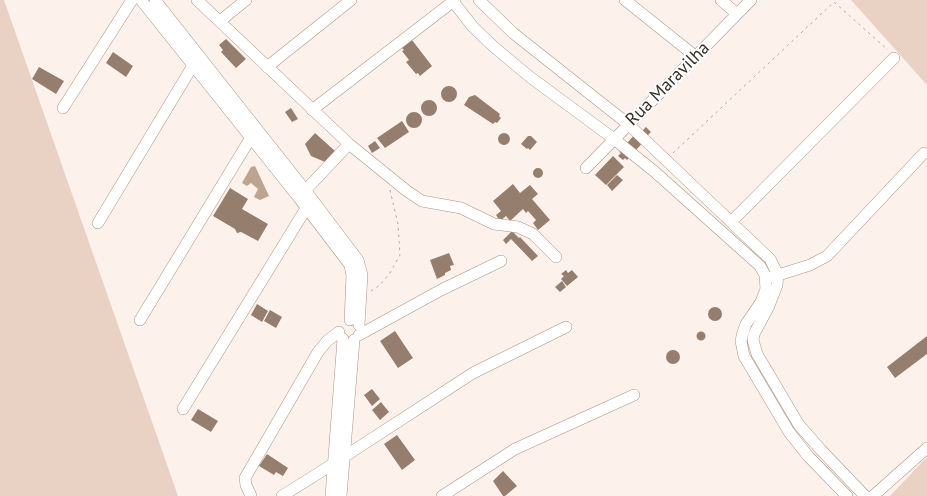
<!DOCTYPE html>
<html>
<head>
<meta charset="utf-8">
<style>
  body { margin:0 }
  canvas { display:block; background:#fdf2eb }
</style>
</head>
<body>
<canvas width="927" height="496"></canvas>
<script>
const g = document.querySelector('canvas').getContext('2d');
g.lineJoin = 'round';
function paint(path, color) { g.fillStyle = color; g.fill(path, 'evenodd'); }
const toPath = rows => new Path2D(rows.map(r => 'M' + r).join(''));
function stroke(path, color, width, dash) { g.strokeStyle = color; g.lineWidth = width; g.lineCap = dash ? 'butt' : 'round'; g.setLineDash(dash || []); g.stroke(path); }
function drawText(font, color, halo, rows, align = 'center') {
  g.font = font + ' "PT Sans",sans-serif'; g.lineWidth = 4; g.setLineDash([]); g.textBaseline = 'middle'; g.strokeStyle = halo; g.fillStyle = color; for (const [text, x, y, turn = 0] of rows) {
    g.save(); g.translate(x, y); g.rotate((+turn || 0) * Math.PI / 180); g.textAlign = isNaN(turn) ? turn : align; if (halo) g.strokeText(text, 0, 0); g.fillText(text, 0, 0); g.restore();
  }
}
const green = toPath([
  [0,0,4,0,178,496,0,496],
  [851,0,927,0,927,85],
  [927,457,927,496,890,496]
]);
const water = toPath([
  [255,166,269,196,260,200,254,197,258,189,251,183,247,186,242,183,251,167]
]);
const building = toPath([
  [226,39,246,59,236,68,221,52,223,50,219,45],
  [412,40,432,66,420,76,418,73,416,74,406,62,409,60,402,51,404,50,402,48],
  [113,52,133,66,126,77,106,63],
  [39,67,64,81,56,94,32,79],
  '441 94a8 8 0 1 1 16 0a8 8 0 1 1-16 0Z',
  [475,95,500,114,499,116,501,118,497,123,495,122,493,124,464,105,469,97],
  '421 108a8 8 0 1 1 16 0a8 8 0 1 1-16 0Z',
  [291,108,298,119,292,122,285,112],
  '406 120a8 8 0 1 1 16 0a8 8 0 1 1-16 0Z',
  [402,121,409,132,385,148,377,138],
  [646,127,651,132,645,138,646,139,627,160,625,158,623,160,618,156,621,153,619,152,638,131,640,133],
  '498 139a6 6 0 1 1 12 0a6 6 0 1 1-12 0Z',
  [315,133,335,151,325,162,311,156,305,144],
  [528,136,531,136,537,142,530,150,528,148,527,149,521,144],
  [375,141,380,148,372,153,368,146],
  [613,156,624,167,606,185,595,175],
  '533 173a5 5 0 1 1 10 0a5 5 0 1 1-10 0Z',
  [617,175,623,180,612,191,607,185],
  [513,184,520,193,530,185,538,194,532,199,550,220,538,230,533,223,536,220,528,211,526,213,523,209,510,221,506,216,500,221,496,215,501,211,493,201],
  [230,188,248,199,242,209,268,224,258,241,241,232,237,233,235,229,213,216],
  [512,231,519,238,520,237,538,256,532,261,511,239,506,244,503,240],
  [449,253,454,265,450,266,451,270,445,273,445,275,437,279,430,260],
  [566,270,568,273,572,270,578,277,567,286,561,279,564,276,561,274],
  [562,281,566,287,560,292,555,287],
  [257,304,268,311,262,322,251,315],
  '708 314a7 7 0 1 1 14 0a7 7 0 1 1-14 0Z',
  [270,310,282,317,276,328,264,321],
  [395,331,413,358,398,368,380,341],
  '696.5 336a4.5 4.5 0 1 1 9 0a4.5 4.5 0 1 1-9 0Z',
  [927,336,927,354,895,378,887,367],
  '666 357a7 7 0 1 1 14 0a7 7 0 1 1-14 0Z',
  [372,389,380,399,372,406,364,395],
  [381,402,389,412,380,420,372,410],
  [198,409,218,421,211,432,191,420],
  [397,435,415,460,402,470,384,444],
  [267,454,288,468,283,476,276,472,274,475,259,466],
  [503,471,517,486,505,496,503,496,493,481]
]);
const path = toPath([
  [673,153,834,2,888,50],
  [371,291,380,285,390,273,400,255,398,224,390,190]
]);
const minor = toPath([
  [141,0,299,198,350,265,352,276,350,320],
  [155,0,305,190,358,260,362,275,359,325],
  [197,0,349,144,407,191,422,201,461,208,494,224,518,227,533,234,556,257],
  [452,0,473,27,494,47,530,77,614,139,655,172,760,266,765,275,766,289,761,302,746,324,743,332,741,341,744,356,789,432,808,456,847,496],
  [479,0,513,33,628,124,770,259,778,275,777,285,768,308,754,334,753,340,757,354,799,425,821,450,865,496],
  [625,0,695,56],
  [721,0,737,14],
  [220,21,246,0],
  [267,67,351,0],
  [63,108,132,0],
  [312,110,455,0],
  [586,168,751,0],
  [302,194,349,144],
  [731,222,894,58],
  [98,223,195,62],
  [772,277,810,265,827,256,924,153],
  [140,320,253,134],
  [359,335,441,290,501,261],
  [183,409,310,202],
  [251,496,246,485,245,478,318,352,327,341,339,332],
  [282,496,333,464,473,373,566,327],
  [331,496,343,339],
  [341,496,354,340],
  [442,496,515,449,634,395],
  [873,496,927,448]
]);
const streetNames = [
  ["Rua Maravilha",668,84,-45]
];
paint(green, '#e9d2c3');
paint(water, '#bea391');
paint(building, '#967e6e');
stroke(minor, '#ac9382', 12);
stroke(path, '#b2a7a0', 1, [2.5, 4]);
stroke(minor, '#fff', 11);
drawText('18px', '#382d27', '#fff', streetNames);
</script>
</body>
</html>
